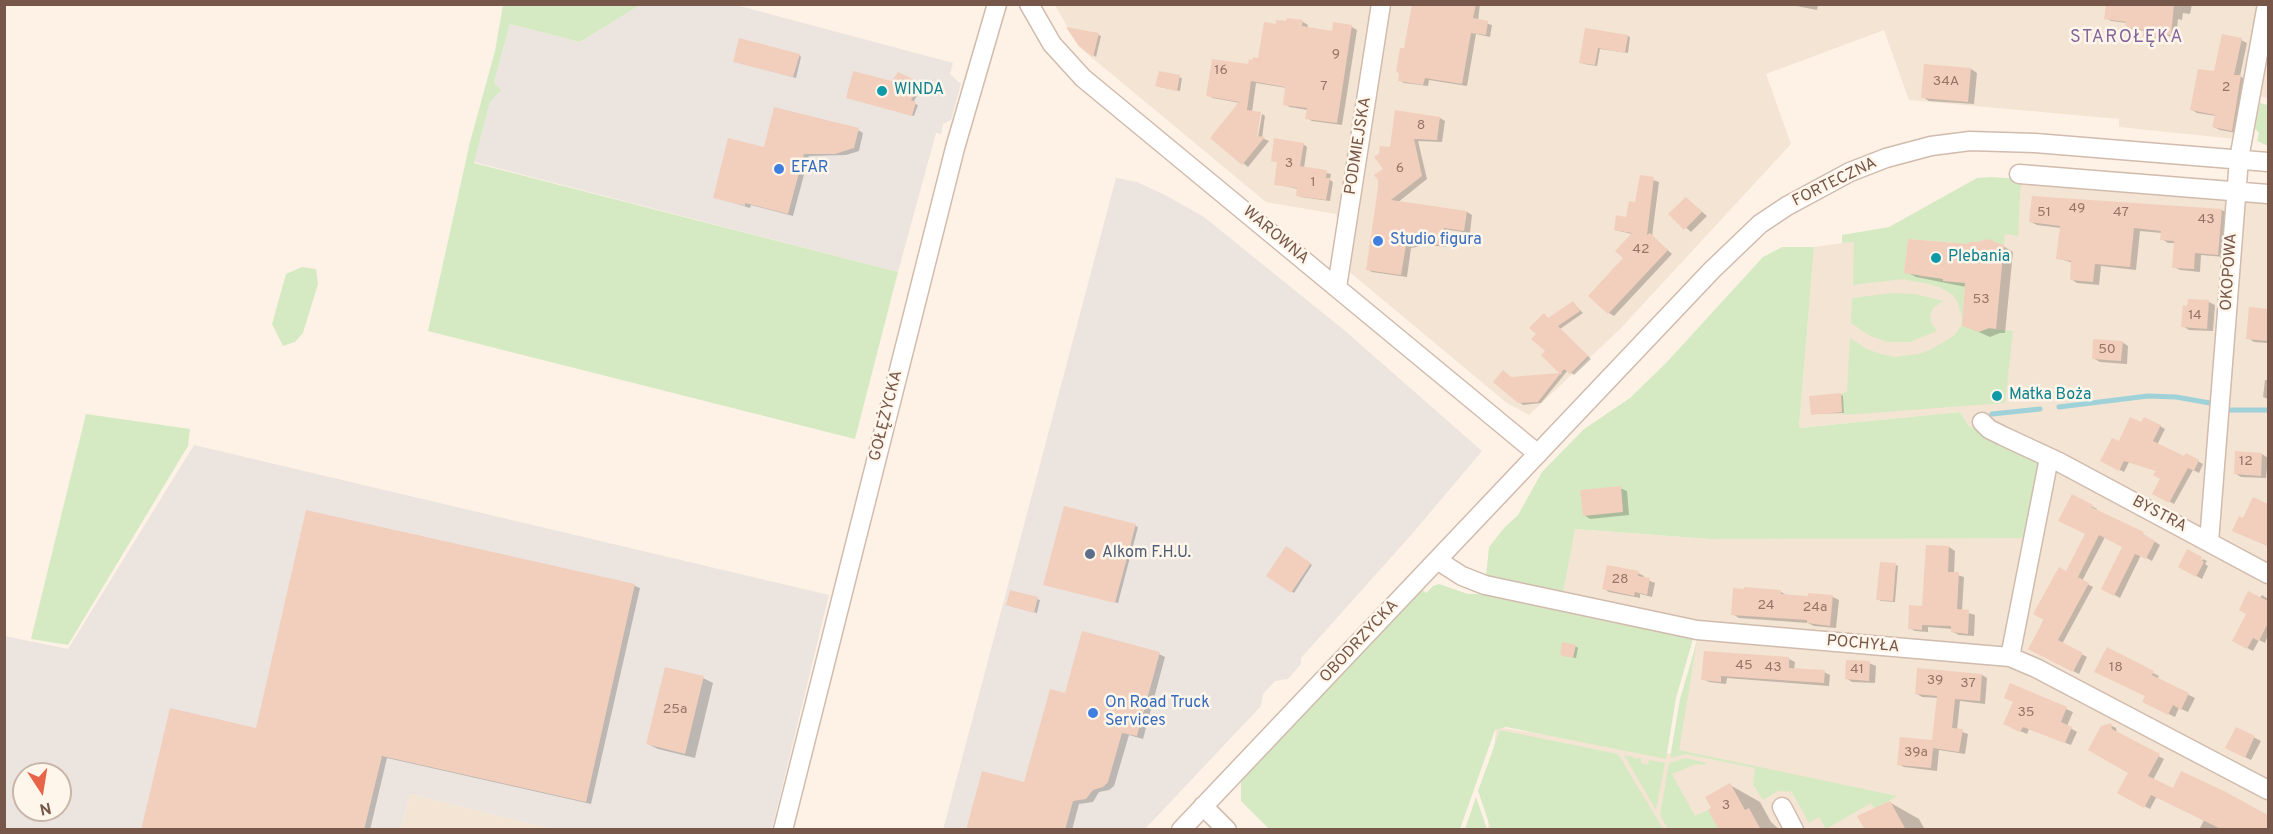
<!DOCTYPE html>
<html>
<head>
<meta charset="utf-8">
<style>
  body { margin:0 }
  #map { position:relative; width:2273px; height:834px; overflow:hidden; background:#fdf2e5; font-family:Overpass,sans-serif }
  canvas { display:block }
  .frame { position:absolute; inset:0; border:6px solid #765749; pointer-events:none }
  .north { position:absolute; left:12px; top:762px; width:60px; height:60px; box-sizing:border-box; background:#fff6eb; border:2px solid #c8b6aa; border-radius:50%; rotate:168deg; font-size:16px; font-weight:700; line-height:24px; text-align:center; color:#765749 }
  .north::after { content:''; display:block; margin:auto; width:21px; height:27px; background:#e86448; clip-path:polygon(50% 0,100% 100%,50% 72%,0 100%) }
</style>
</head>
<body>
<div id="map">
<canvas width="2273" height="834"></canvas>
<div class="frame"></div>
<div class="north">N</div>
</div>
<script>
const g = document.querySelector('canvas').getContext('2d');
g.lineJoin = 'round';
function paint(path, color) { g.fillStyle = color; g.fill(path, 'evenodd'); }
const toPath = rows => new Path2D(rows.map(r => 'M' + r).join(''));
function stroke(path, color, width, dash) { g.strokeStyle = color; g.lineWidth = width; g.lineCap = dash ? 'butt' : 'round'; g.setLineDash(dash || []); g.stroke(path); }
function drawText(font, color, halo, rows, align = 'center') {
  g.font = font + ' Overpass,sans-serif'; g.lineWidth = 5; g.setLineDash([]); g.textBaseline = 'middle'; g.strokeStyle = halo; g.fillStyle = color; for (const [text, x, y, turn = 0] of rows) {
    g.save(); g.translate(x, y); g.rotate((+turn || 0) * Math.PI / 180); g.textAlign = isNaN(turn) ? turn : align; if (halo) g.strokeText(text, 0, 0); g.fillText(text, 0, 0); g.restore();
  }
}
const residential = toPath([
  [1055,5,2268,5,2268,98,2245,93,2236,139,2119,127,2119,119,1909,100,1884,30,1766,74,1791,144,1620,329,1529,415,1507,403,1347,270,1336,214,1266,202,1079,47],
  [1983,180,2268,200,2268,829,1488,830,1496,727,1673,754,1699,628,1563,593,1574,529,1710,539,2029,537,2044,460,1969,426,1960,412,1799,428,1814,247,1892,236],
  [410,794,551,829,401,830]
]);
const industrial = toPath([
  [640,5,736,5,953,63,950,74,961,84,951,120,943,124,941,134,936,133,898,272,474,162,490,102,500,90,494,82,510,24,580,42],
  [1116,178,1137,182,1165,195,1204,217,1344,330,1482,451,1412,534,1301,658,1301,664,1288,679,1275,681,1263,694,1261,706,1145,829,943,830],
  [194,445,829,595,772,829,551,829,410,794,401,829,5,830,5,636,68,649],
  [24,774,60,774,60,810,24,810]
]);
const green = toPath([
  [503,5,640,5,580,42,510,24,494,82,501,90,490,102,474,163,898,272,855,439,428,331,470,142,495,51],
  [2260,103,2268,105,2268,146,2257,141,2259,133,2255,129],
  [1990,177,2021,179,2018,236,2005,234,2004,245,1987,239,1977,242,1969,242,1968,244,1908,239,1904,272,1920,274,1920,277,1929,278,1930,275,1944,276,1944,281,1965,283,1962,326,2013,331,2005,403,1843,415,1842,393,1847,392,1850,338,1867,349,1880,354,1895,357,1918,354,1930,350,1954,336,1961,326,1962,317,1958,303,1953,295,1939,287,1929,284,1902,279,1853,285,1854,242,1842,243,1842,235,1889,227,1977,178],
  [1782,247,1814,247,1799,428,1960,412,1969,426,2044,460,2029,538,1710,539,1575,529,1563,593,1486,576,1489,547,1504,528,1518,515,1542,472,1584,429,1630,398,1666,363,1763,257],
  [302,267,316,269,318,284,303,333,295,342,283,346,272,324,286,274],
  [1892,293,1915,294,1943,301,1934,307,1930,315,1931,323,1937,331,1910,342,1888,342,1870,336,1851,323,1852,298],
  [86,414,190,429,188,446,68,645,31,639],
  [1439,584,1468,594,1478,594,1693,639,1676,698,1666,759,1506,727,1495,730,1460,829,1269,829,1241,801,1241,780,1421,589,1426,593,1433,586],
  [1697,641,1679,750,1897,796,1875,809,1871,803,1826,829,1819,817,1809,823,1792,792,1778,791,1763,800,1753,784,1755,768,1686,754,1670,758,1680,699],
  [1500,730,1618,754,1663,829,1491,829,1478,791],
  [1624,755,1634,757,1634,759,1641,758,1641,763,1648,765,1649,760,1665,763,1656,810],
  [1686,758,1707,763,1703,765,1696,764,1672,774,1695,816,1708,810,1719,829,1668,829,1660,815,1669,763],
  [1476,797,1487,829,1465,829]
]);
const shadow = toPath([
  [1413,4,1480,4,1478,21,1492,25,1490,37,1476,34,1467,86,1429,80,1428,86,1404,83,1399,80],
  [1786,4,1818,4,1817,10],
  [2108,4,2192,4,2190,14,2183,13,2182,20,2178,19,2176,37,2168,36,2167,40,2150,38,2145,35,2145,31,2132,29,2127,26,2127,23,2111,21,2106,18],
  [1288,20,1303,22,1308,25,1307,29,1333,33,1334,24,1352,27,1357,30,1342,125,1312,121,1307,118,1308,110,1290,107,1284,104,1287,88,1256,83,1252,112,1254,143,1257,143,1262,114,1265,116,1262,138,1269,141,1248,167,1212,138,1240,103,1213,98,1208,95,1260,59,1277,25,1288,23],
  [1586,30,1628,36,1630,37,1628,53,1600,49,1597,66,1584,64,1581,62],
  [1098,35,1101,36,1096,57,1079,44],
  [2241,40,2247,43,2240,76,2246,80,2237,133,2220,130,2214,127,2216,116,2197,113,2192,110,2215,73],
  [799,55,801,57,796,78,737,62],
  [1925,65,1971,69,1977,73,1974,104,1929,101,1923,97],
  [1160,72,1182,78,1180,91,1160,87],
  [899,74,921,88,913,103,918,105,914,116,850,98,893,83],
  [1440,118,1445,121,1442,142,1418,141,1427,179,1397,203,1467,212,1472,215,1470,233,1449,230,1446,247,1427,245,1411,248,1407,277,1372,272,1367,269,1385,170,1392,149],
  [858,130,863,133,859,151,846,155,809,156,793,216,751,205,750,208,714,197,765,149],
  [1303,144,1307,147,1304,168,1331,174,1330,180,1333,182,1330,201,1301,197,1297,195,1298,189,1276,184,1279,163,1272,160],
  [1641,176,1659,182,1652,236,1672,254,1614,316,1609,313,1632,234,1615,230,1627,219,1636,204],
  [1686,198,1707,216,1691,232,1671,214],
  [2222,210,2228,214,2224,257,2201,255,2200,272,2180,270,2174,267,2176,243,2168,243,2162,239,2162,233,2140,231,2136,270,2101,266,2099,285,2077,283,2071,279,2073,263,2058,258,2061,228,2037,225,2031,222],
  [2003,246,2013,252,2005,333,2000,333,1990,337,1963,325,1966,287,1916,277,1906,272],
  [2189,300,2209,302,2215,305,2213,331,2189,330,2183,326],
  [1573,303,1583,313,1560,329,1591,359,1574,375,1568,370,1541,403,1523,405,1519,402,1512,379,1562,374,1543,355,1547,351,1547,317,1549,319],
  [2250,309,2268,310,2268,343,2254,342,2248,338],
  [2122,342,2128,346,2127,364,2100,362,2093,358],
  [2265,380,2268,380,2268,399,2263,397],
  [1840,394,1843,396,1844,413,1812,414],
  [2142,424,2160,426,2165,429,2157,445,2185,458,2186,455,2203,464,2199,473,2193,470,2174,504,2154,493,2161,478,2157,471,2129,462,2124,472,2102,461],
  [2262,454,2268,458,2266,478,2241,477,2235,473],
  [1620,488,1627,491,1629,515,1590,519,1584,515],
  [2072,496,2097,509,2096,511,2143,534,2160,545,2152,561,2141,555,2120,598,2103,588,2124,547,2105,537,2082,581,2093,587,2062,644,2087,657,2079,674,2030,648,2086,534],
  [2254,499,2268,506,2268,546,2233,531,2244,520],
  [307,512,635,586,640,588,591,804,387,758,370,830,143,830,258,730],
  [1135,526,1138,527,1118,603,1047,585],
  [1949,547,1955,551,1954,574,1964,577,1962,611,1975,615,1974,636,1959,635,1953,632,1953,629,1928,627,1928,632,1915,631,1909,628,1924,607],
  [1286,548,1312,565,1294,593,1268,576],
  [2203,559,2207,561,2205,564,2208,566,2202,579,2180,567,2198,568],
  [1896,565,1898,566,1895,602,1881,601,1878,599],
  [1638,573,1644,576,1643,578,1655,583,1652,597,1640,594,1640,598,1609,592,1603,588],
  [1011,591,1040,600,1037,613,1010,606],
  [1781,592,1788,596,1833,597,1839,600,1836,628,1814,626,1808,623,1739,618,1733,614],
  [2262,595,2268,599,2268,635,2265,643,2259,640,2253,651,2234,641,2248,613],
  [1575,646,1578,648,1576,658,1564,656],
  [2107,649,2153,673,2159,676,2157,679,2195,698,2188,712,2179,708,2175,717,2150,705,2147,696],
  [1159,654,1165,657,1143,739,1129,735,1114,786,1109,790,1099,792,1093,802,1079,804,1072,830,968,830,1025,784,1066,695],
  [1789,659,1795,662,1794,670,1824,672,1830,675,1829,686,1727,678,1726,684,1709,682,1703,679],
  [1869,663,1876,666,1875,683,1852,682,1846,678],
  [1919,669,1982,675,1987,678,1985,704,1960,701,1957,730,1968,734,1965,754,1939,750,1937,771,1904,767,1898,764,1933,742,1939,698,1922,697,1917,694],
  [703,678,713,683,695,758,658,749,648,744],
  [2011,685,2073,712,2067,726,2077,732,2071,745,2029,729,2027,734,2011,727,2015,702],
  [2110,725,2116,728,2117,734,2164,759,2153,780,2173,790,2224,792,2268,816,2268,830,2203,830,2200,828,2204,820,2157,796,2150,809,2119,793,2130,772,2090,750],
  [2237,729,2261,741,2251,760,2233,751],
  [1730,785,1760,802,1771,822,1780,830,1721,830],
  [1889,802,1919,819,1925,830,1866,830]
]);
const stream = toPath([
  [2059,407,2148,396,2176,397,2210,403],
  [2228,410,2268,410],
  [1992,414,2040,409]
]);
const building = toPath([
  [1412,4,1476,4,1473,18,1488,21,1486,35,1471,33,1462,84,1425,78,1423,85,1398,81,1399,73,1396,72,1400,48,1404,48],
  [2106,4,2174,4,2171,35,2163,34,2162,38,2143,36,2144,30,2125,27,2126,22,2104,19],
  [1287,18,1303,20,1302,26,1332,31,1333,22,1352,25,1337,123,1305,119,1307,108,1283,105,1285,87,1251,81,1247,110,1261,112,1257,136,1265,137,1242,165,1210,138,1239,102,1206,96,1212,59,1248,64,1249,59,1252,60,1253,57,1258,58,1264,22,1276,24,1276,20,1286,21],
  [1066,27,1099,33,1093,57,1078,45],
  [1585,28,1628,35,1625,53,1598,48,1595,65,1579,63],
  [2222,34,2242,38,2234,75,2241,75,2232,131,2212,127,2215,115,2190,110,2198,69,2214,71],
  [739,38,800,54,793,77,733,62],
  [1924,64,1971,68,1968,102,1921,98],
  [853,71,892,81,898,72,911,78,920,85,911,100,916,102,912,116,846,98],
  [1159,71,1180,75,1177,91,1155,86],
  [774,107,859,128,854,148,835,154,804,154,788,214,745,203,745,206,713,198,728,138,764,147],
  [1395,110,1440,117,1437,140,1414,139,1422,176,1391,200,1467,211,1464,231,1444,228,1441,245,1421,243,1406,245,1401,275,1366,270,1378,188,1378,180,1374,175,1383,169,1374,157,1379,154,1380,146,1390,147],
  [1274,138,1304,143,1300,166,1327,170,1326,178,1330,178,1326,200,1296,196,1297,188,1274,185,1277,162,1271,161],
  [1640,175,1654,177,1647,235,1650,233,1668,250,1608,314,1588,296,1623,258,1615,251,1632,233,1614,230,1616,215,1626,217,1629,201,1635,202],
  [2032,196,2222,209,2218,255,2195,253,2194,269,2172,268,2174,241,2160,240,2161,231,2134,228,2130,267,2095,264,2093,282,2070,280,2071,261,2056,259,2060,226,2029,222],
  [1686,197,1702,212,1684,230,1668,214],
  [1908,239,1968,244,1969,242,1977,242,1987,239,2004,245,1996,329,1989,328,1979,332,1962,326,1965,283,1943,281,1943,279,1904,273],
  [2188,299,2209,300,2207,329,2181,327,2183,305,2187,306],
  [1573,301,1580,311,1558,326,1588,356,1570,374,1564,369,1538,402,1518,403,1493,382,1503,370,1511,377,1559,373,1541,355,1545,351,1531,339,1536,334,1529,328,1544,313,1548,318],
  [2249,307,2268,309,2268,341,2246,339],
  [2093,339,2123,341,2121,361,2092,359],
  [1841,393,1842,412,1811,415,1809,396],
  [2130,417,2141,422,2144,417,2161,425,2153,441,2184,456,2186,453,2199,460,2194,471,2188,468,2169,503,2152,494,2160,479,2153,475,2156,471,2124,461,2119,471,2100,461,2112,438,2119,441],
  [2235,451,2262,453,2261,476,2234,474],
  [1621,486,1623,512,1583,516,1580,490],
  [2072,494,2093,505,2091,507,2144,532,2143,534,2155,541,2146,559,2135,554,2114,596,2101,589,2122,547,2099,535,2078,577,2089,583,2058,640,2083,653,2073,672,2028,649,2044,620,2033,614,2059,567,2066,571,2085,534,2058,521],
  [2253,497,2268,504,2268,546,2232,531,2239,516,2243,518],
  [1064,506,1136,524,1115,603,1043,585],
  [306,510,635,584,586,802,382,756,364,830,141,830,170,708,256,728],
  [1926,545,1949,546,1948,572,1959,572,1957,609,1969,610,1968,634,1951,632,1951,626,1922,625,1922,630,1908,629,1909,605,1922,606],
  [1286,546,1311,563,1291,593,1266,576],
  [2187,549,2202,557,2201,560,2204,562,2196,577,2178,567],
  [1880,562,1896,563,1893,601,1876,600],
  [1607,565,1639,571,1638,576,1650,578,1647,595,1635,592,1634,596,1602,589],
  [1744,587,1781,590,1781,594,1808,596,1808,593,1833,595,1830,626,1807,623,1807,620,1731,615,1733,588,1744,589],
  [1010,590,1038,597,1034,613,1006,605],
  [2248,591,2268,601,2268,623,2259,641,2253,638,2247,649,2232,641,2246,614,2239,610],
  [1082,631,1160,652,1137,736,1122,733,1108,782,1103,787,1093,790,1086,799,1073,801,1065,830,966,830,982,771,1024,782,1050,689,1065,693],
  [1562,642,1576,645,1573,658,1560,655],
  [2107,647,2154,671,2152,675,2189,693,2181,710,2173,705,2168,715,2142,702,2145,696,2094,672],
  [1704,651,1789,657,1789,668,1825,670,1824,683,1721,676,1721,682,1701,680],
  [1846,660,1870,661,1869,681,1845,679],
  [665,667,704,676,685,754,646,744],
  [1917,668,1982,674,1980,701,1955,699,1952,728,1963,729,1959,752,1933,748,1931,768,1897,765,1900,737,1932,740,1937,696,1915,694],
  [2010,683,2067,707,2061,722,2072,727,2065,743,2023,727,2020,732,2003,724,2013,702,2004,698],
  [2111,723,2112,729,2160,754,2148,776,2173,788,2181,771,2224,791,2268,815,2268,830,2223,830,2151,795,2144,808,2117,793,2128,773,2088,750,2101,726],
  [2236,727,2255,736,2245,758,2225,748],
  [1730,783,1745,810,1749,808,1761,830,1719,830,1708,810,1711,808,1705,797],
  [1890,801,1906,830,1865,830,1857,816]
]);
const minor = toPath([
  [1029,4,1052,44,1083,78,1538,454],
  [2019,174,2268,194],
  [1337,287,1381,4],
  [1982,422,1989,429,2003,436,2059,462,2268,574],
  [2209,542,2239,159,2267,4],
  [1437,560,1462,576,1485,585,1697,630,2010,657,2036,668,2268,790],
  [2010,657,2049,458],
  [1203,806,1227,830],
  [1782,807,1794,830],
  [783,830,955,148,997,4],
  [1181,830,1712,270,1760,224,1787,206,1850,172,1886,158,1931,146,1970,141,2035,143,2268,162]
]);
const markers = [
  [882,91,6,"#0f9aa8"],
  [779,169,6,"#3f7fe0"],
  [1378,241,6,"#3f7fe0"],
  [1936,258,6,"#0f9aa8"],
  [1997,396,6,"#0f9aa8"],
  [1090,554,6,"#5c6f8a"],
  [1093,713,6,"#3f7fe0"]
];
const numberNames = [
  ["9",1336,55],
  ["16",1221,71],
  ["34A",1946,82],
  ["7",1324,87],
  ["2",2226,88],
  ["8",1421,126],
  ["3",1289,164],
  ["6",1400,169],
  ["1",1313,183],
  ["49",2077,209],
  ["51",2044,213],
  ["47",2121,213],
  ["43",2206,220],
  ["42",1641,250],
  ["53",1981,300],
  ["14",2195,316],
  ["50",2107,350],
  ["12",2246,462],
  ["28",1620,580],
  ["24",1766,606],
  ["24a",1815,608],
  ["45",1744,666],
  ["43",1773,668],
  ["18",2116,668],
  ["41",1857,670],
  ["39",1935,681],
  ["37",1968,684],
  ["25a",675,710],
  ["35",2026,713],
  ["39a",1916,753],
  ["3",1726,806]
];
const cultureNames = [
  ["WINDA",894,91],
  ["Plebania",1948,258],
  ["Matka Boża",2009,396]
];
const streetNames = [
  ["PODMIEJSKA",1359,146,-81],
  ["FORTECZNA",1835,183,-26],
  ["WAROWNA",1275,236,40],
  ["OKOPOWA",2230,272,-86],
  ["GOŁĘŻYCKA",887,416,-76],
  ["BYSTRA",2159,515,28],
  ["OBODRZYCKA",1360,642,-47],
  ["POCHYŁA",1863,645,5]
];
const shopNames = [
  ["EFAR",791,169],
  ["Studio figura",1390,241],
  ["On Road Truck",1105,704],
  ["Services",1105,722]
];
const serviceNames = [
  ["Alkom F.H.U.",1102,554]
];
const neighbourhoodNames = [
  ["STAROŁĘKA",2127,38]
];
paint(residential, '#f4e4d3');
paint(industrial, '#ece5df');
paint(green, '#d5eac3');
paint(shadow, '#0003');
stroke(stream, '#9fd2d8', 5);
paint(building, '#f2cfbc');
stroke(minor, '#d0bbad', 21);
stroke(minor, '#fff', 18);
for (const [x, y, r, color] of markers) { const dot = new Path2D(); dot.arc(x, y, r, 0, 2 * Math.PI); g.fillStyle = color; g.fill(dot); stroke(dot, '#fff6eb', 2); }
drawText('14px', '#957566', null, numberNames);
drawText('16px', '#0d838f', '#fff6eb', cultureNames, 'left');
drawText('16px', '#765749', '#fff6eb', streetNames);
drawText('16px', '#366cbe', '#fff6eb', shopNames, 'left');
drawText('16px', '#4e5e75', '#fff6eb', serviceNames, 'left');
g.letterSpacing = '1.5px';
drawText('18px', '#856599', '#fff6eb', neighbourhoodNames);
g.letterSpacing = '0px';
</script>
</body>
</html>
